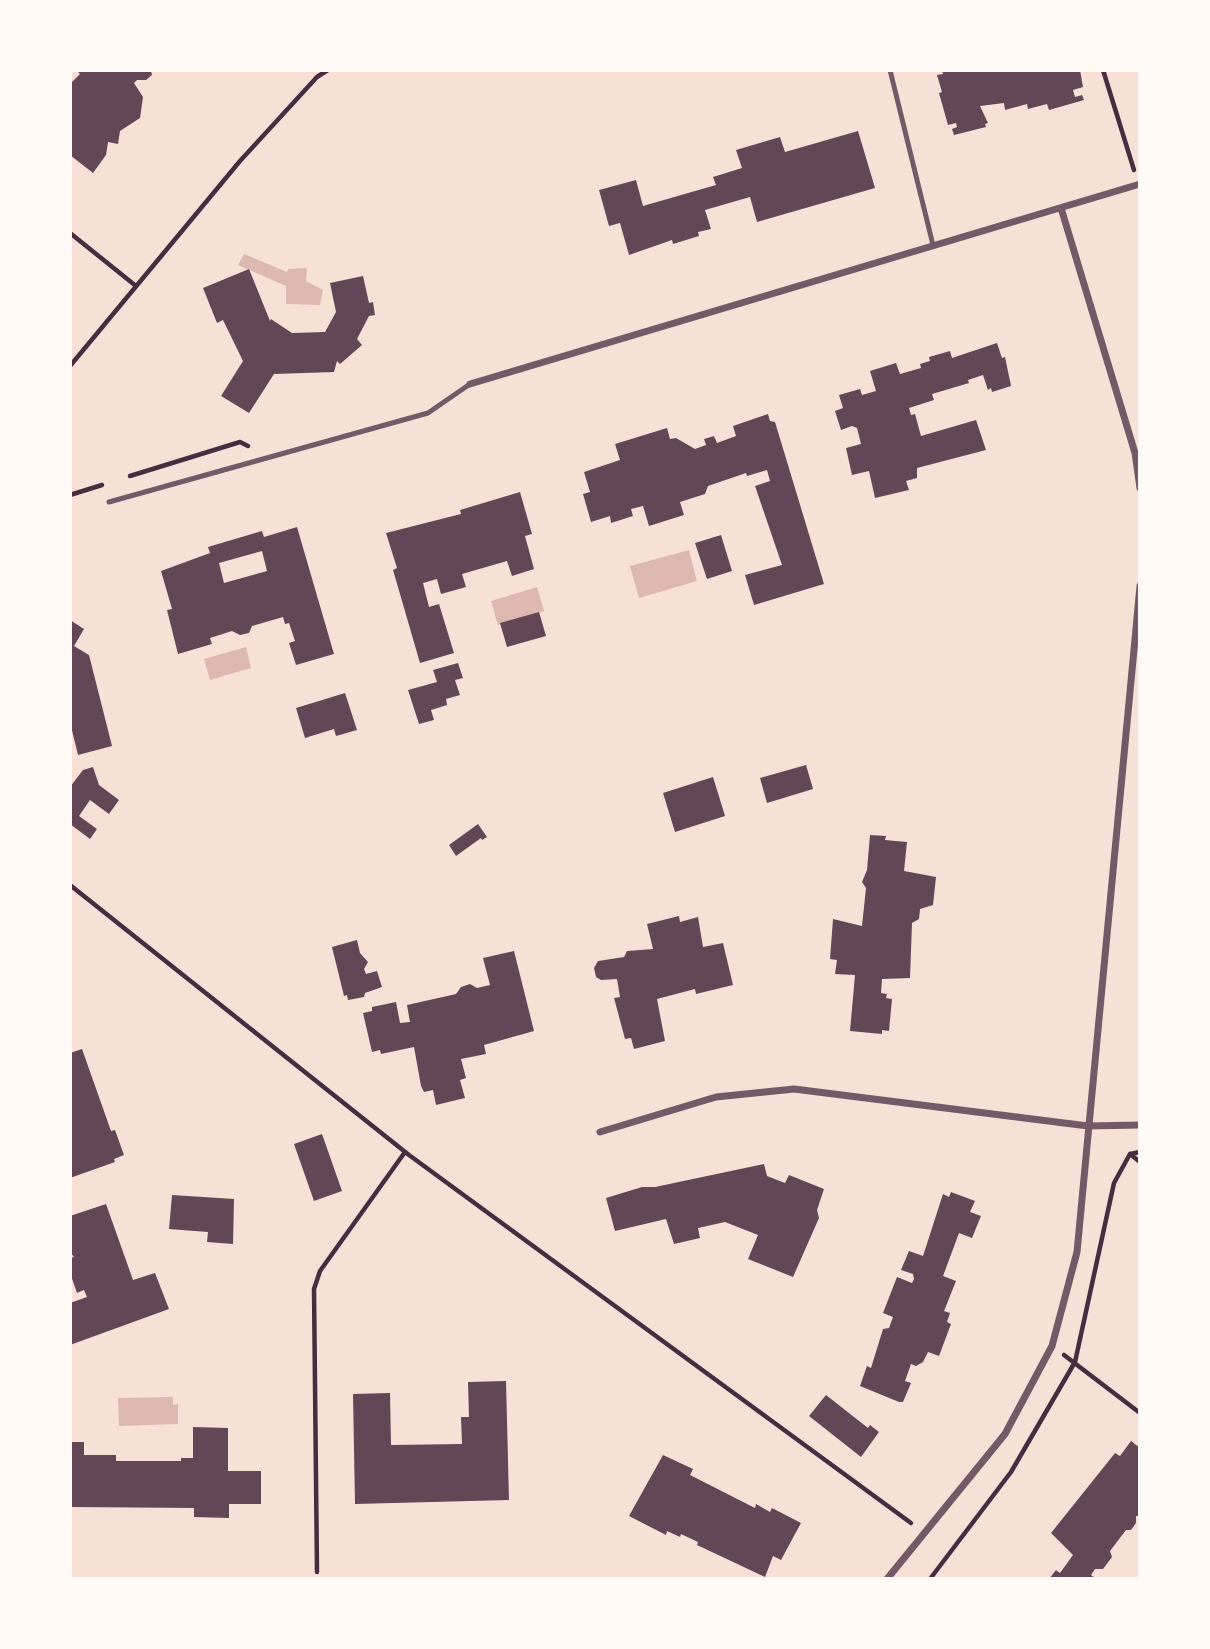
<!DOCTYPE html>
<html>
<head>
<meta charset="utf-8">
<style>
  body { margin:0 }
  #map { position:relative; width:1210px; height:1649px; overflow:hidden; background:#f7e1d7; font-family:Ubuntu,sans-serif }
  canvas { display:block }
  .frame { position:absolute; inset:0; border:72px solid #fffaf5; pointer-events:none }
</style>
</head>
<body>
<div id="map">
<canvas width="1210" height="1649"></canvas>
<div class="frame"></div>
</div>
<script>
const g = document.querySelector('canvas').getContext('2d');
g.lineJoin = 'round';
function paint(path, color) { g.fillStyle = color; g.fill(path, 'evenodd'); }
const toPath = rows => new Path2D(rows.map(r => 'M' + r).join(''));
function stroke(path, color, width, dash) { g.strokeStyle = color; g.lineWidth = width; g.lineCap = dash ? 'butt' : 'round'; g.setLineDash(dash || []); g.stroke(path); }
const water = toPath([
  [244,254,287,272,288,269,307,268,306,281,323,290,320,305,286,304,286,286,238,265],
  [689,550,697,581,639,598,630,566],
  [537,587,544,611,498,625,491,601],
  [246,647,251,668,210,680,204,659],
  [173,1397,173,1405,178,1404,178,1424,119,1426,118,1398]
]);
const building = toPath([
  [76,70,151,70,152,75,146,80,137,80,134,83,143,97,140,118,120,131,118,144,108,142,106,155,93,173,70,155,70,93,72,82,80,74],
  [942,70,1080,70,1083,87,1073,90,1075,97,1082,95,1084,100,1049,110,1047,104,1028,109,1027,104,1005,110,1004,103,980,106,988,123,985,124,986,127,954,135,952,129,957,127,956,123,948,125,939,93,942,92,937,75,943,74],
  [858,131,875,188,757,222,750,197,705,210,711,229,698,232,699,236,673,244,672,240,629,255,620,223,609,226,599,190,636,180,643,206,716,185,713,177,742,168,736,150,780,137,785,152],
  [249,269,270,321,271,319,292,333,325,332,336,312,330,283,363,276,369,303,373,302,375,315,369,316,357,339,362,345,340,364,337,361,334,372,274,374,249,413,221,396,243,361,223,320,217,323,203,288],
  [997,343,1002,358,1005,357,1011,386,992,392,991,388,988,390,983,375,968,380,969,383,932,394,934,400,909,408,911,415,915,414,921,436,976,420,986,450,917,468,917,478,906,481,909,490,875,498,869,471,852,475,846,448,861,444,857,428,852,426,841,430,835,411,843,408,839,395,860,389,862,395,876,391,870,371,896,363,900,374,921,368,920,364,930,361,929,357,950,351,952,358],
  [768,414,770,421,775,422,824,584,754,605,745,575,782,565,755,486,770,481,767,470,747,476,746,473,708,486,705,494,680,502,684,515,649,526,643,506,631,509,633,516,611,523,610,516,591,522,583,494,590,492,584,472,620,460,615,444,667,428,670,439,676,438,695,449,706,445,704,439,714,436,717,443,736,436,733,426],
  [520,492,532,534,525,536,534,569,512,576,507,561,462,574,466,587,441,594,437,579,423,583,429,607,439,604,454,653,420,663,393,570,397,568,386,533,461,514,460,510],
  [297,527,334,654,296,665,289,643,295,641,289,623,285,624,283,617,252,626,249,633,240,635,232,631,210,638,212,644,178,654,167,610,172,609,161,571,210,553,208,547,262,531,264,537],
  [262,551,267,571,224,583,219,563],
  [721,535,732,571,707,579,695,543],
  [539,612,546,636,507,647,500,623],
  [70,620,84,629,74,646,89,655,112,746,78,755,70,722],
  [458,663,463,678,455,680,460,695,446,699,447,705,431,710,434,720,419,724,408,690,437,682,433,670],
  [345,693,357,730,336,736,334,729,305,738,296,708],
  [806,765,813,789,767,803,760,778],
  [93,767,99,785,119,800,109,814,90,800,79,816,97,829,90,839,70,824,70,787,83,770],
  [713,777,725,816,675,832,663,793],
  [478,824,487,837,482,840,481,838,456,856,449,845],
  [870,835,886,836,885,840,907,842,904,871,936,877,933,905,920,909,919,919,912,923,910,978,882,979,881,993,887,994,886,998,892,999,889,1031,882,1030,882,1034,850,1031,855,975,835,974,837,960,830,959,833,919,862,926,866,888,862,882,867,870],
  [679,916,680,922,698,917,703,947,723,943,733,985,696,994,695,989,657,999,665,1041,634,1049,631,1038,625,1039,614,998,620,997,617,979,601,980,596,977,594,968,598,961,624,957,627,951,653,949,647,924],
  [357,940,360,953,368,962,364,969,366,974,377,971,382,987,365,993,364,997,348,1000,347,995,344,996,332,947],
  [514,951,534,1031,484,1045,486,1054,461,1059,466,1078,460,1080,465,1098,436,1105,433,1090,424,1092,421,1086,414,1047,381,1054,380,1050,372,1052,363,1013,372,1011,372,1007,396,1002,400,1023,410,1022,407,1005,456,994,461,987,470,984,477,988,490,985,483,958],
  [82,1049,111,1131,115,1130,124,1155,114,1159,115,1162,70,1178,70,1053],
  [322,1134,342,1191,314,1201,294,1144],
  [764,1164,767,1176,785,1183,789,1175,824,1189,817,1210,819,1218,793,1277,748,1259,758,1235,725,1222,698,1228,700,1238,674,1244,666,1219,615,1231,606,1198,642,1187,655,1187],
  [951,1192,975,1201,970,1212,981,1216,972,1238,959,1233,943,1276,956,1281,944,1311,950,1313,947,1322,951,1324,939,1356,928,1352,923,1362,916,1366,911,1364,905,1381,911,1383,903,1402,899,1402,860,1386,867,1366,871,1368,883,1329,889,1328,893,1317,883,1313,897,1277,912,1283,914,1279,913,1274,901,1270,909,1251,923,1256,943,1194,949,1197],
  [172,1195,234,1199,233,1244,207,1242,208,1232,169,1229],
  [106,1204,133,1280,155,1273,169,1309,70,1345,70,1303,87,1297,84,1290,77,1293,70,1273,70,1258,74,1257,70,1252,70,1216],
  [506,1381,509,1500,355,1504,353,1394,390,1393,391,1445,462,1444,461,1417,469,1417,468,1382],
  [826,1395,868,1428,870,1425,879,1432,861,1457,809,1416],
  [193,1427,228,1428,228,1471,261,1471,261,1504,229,1504,229,1518,194,1517,194,1508,72,1507,70,1442,84,1442,84,1455,116,1455,116,1461,181,1461,181,1458,193,1458],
  [1131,1441,1140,1448,1140,1516,1136,1516,1136,1523,1131,1530,1126,1530,1110,1551,1112,1557,1103,1569,1095,1569,1091,1575,1096,1579,1049,1579,1056,1570,1060,1573,1073,1555,1051,1533,1115,1453,1120,1456],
  [663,1455,693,1469,690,1475,755,1508,756,1504,770,1512,772,1508,801,1523,781,1560,773,1556,765,1577,697,1545,698,1542,681,1534,680,1537,667,1531,666,1535,629,1516]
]);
const path = toPath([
  [1103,70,1134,170],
  [70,233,136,286],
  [70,366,240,161,317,77,328,70],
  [130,476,240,442,248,446],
  [70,495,102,485],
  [70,885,409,1155,911,1523],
  [1130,1154,1140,1162],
  [1064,1355,1140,1413],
  [317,1572,314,1289,320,1271,405,1152],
  [930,1579,1011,1472,1075,1362,1114,1183,1130,1154,1140,1152]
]);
const service = toPath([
  [890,70,933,245],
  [109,502,428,413,470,384]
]);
const minor = toPath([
  [1061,208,1135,453,1140,488],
  [470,384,1140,184],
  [600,1132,716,1097,794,1089,1088,1126,1140,1125],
  [887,1579,1005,1434,1052,1346,1077,1252,1140,586]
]);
paint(water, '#dcb8b0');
paint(building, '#644757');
stroke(path, '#4a2c40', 4.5);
stroke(service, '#755966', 5);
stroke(minor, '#755966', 7);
</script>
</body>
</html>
